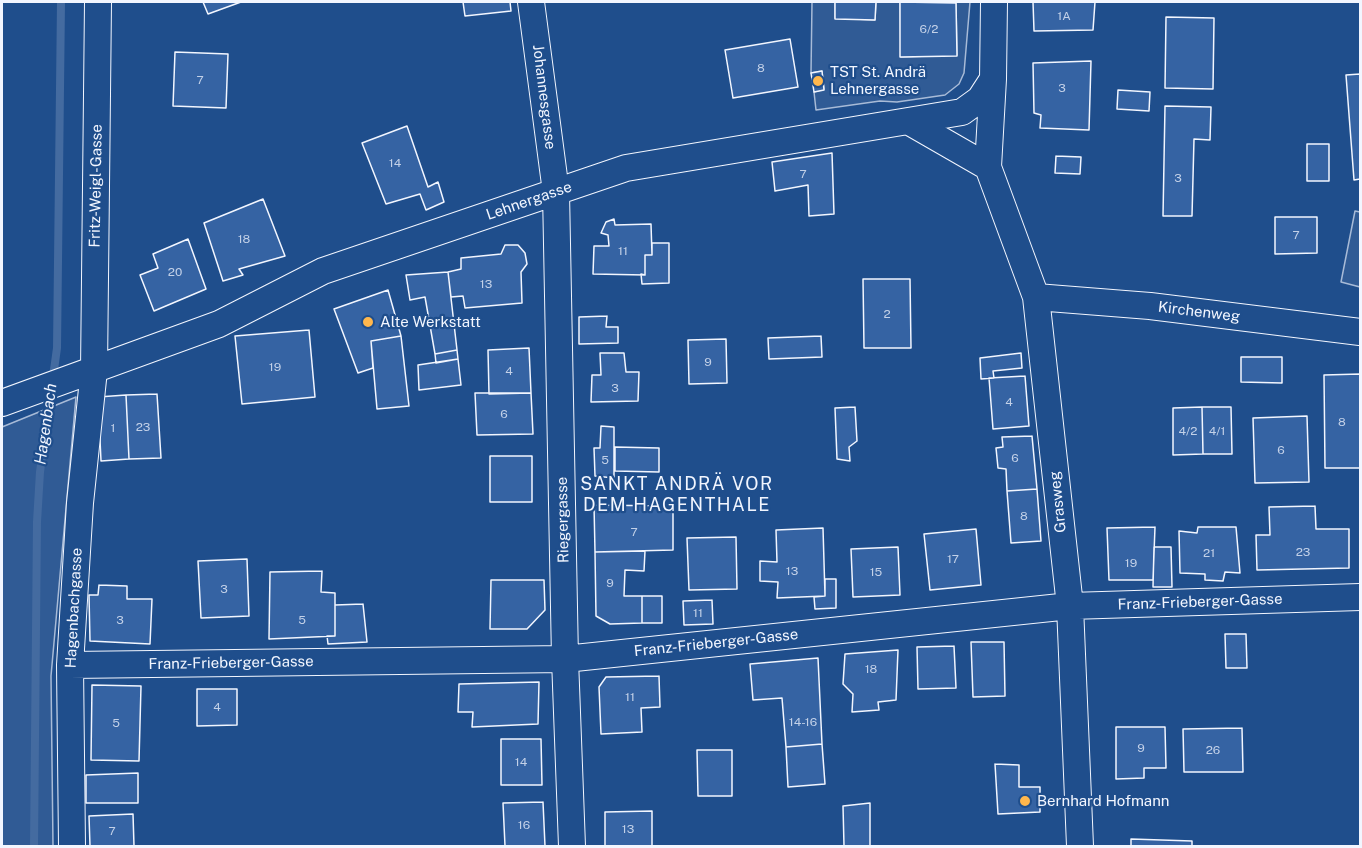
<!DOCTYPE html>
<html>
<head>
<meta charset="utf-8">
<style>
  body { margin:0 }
  #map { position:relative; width:1362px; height:848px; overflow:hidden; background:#1f4e8c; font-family:"Public Sans",sans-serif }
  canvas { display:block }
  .frame { position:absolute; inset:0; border:3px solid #f2f6ff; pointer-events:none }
</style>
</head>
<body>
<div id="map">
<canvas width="1362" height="848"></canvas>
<div class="frame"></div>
</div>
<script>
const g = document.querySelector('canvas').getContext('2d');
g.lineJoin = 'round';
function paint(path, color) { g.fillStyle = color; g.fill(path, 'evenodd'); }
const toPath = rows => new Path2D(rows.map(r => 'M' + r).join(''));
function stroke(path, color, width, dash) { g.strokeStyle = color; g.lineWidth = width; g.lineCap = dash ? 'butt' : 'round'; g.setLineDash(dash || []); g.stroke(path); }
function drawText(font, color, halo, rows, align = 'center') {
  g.font = font + ' "Public Sans",sans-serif'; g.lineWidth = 4.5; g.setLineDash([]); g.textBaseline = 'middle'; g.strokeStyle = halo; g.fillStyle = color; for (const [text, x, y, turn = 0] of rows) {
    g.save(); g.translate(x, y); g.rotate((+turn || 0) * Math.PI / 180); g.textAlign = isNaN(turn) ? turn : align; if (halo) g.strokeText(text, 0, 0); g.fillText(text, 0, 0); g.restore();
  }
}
const built = toPath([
  [812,2,835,2,835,18,875,20,876,2,900,2,901,57,957,55,956,3,922,2,970,2,964,73,959,84,945,95,897,102,880,101,816,110,814,92,824,89,822,71,811,73,812,2],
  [1355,211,1360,212,1360,287,1341,282,1355,211],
  [76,397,51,676,53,846,2,846,2,427,76,397]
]);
const stream = toPath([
  [34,846,37,522,40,472,57,348,61,2]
]);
const building = toPath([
  [203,2,241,2,208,14,203,2],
  [463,2,510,2,511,11,465,16,463,2],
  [835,2,876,2,875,20,835,19,835,2],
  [900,2,956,3,957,56,900,57,900,2],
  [1033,2,1095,2,1093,30,1034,31,1033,2],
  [1166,17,1214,18,1213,89,1165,88,1166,17],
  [790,39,798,87,733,98,725,50,790,39],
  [175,52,228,54,226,108,173,106,175,52],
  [1091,61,1089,130,1040,128,1041,115,1034,113,1033,63,1091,61],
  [822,71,824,90,814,92,811,73,822,71],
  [1360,74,1360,179,1354,180,1346,75,1360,74],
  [1118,90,1150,92,1149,111,1117,109,1118,90],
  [1165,106,1211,107,1210,140,1194,139,1192,216,1163,216,1165,106],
  [407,126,428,187,438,182,444,202,426,210,420,194,386,204,362,143,407,126],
  [1307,144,1329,144,1329,181,1307,181,1307,144],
  [832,153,834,214,809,216,808,185,775,191,772,162,832,153],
  [1056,156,1081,157,1080,174,1055,173,1056,156],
  [263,199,285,256,239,269,243,275,223,281,204,223,263,199],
  [1275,217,1317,217,1317,253,1275,254,1275,217],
  [614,219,615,225,651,224,652,255,645,255,645,275,593,274,594,246,609,246,608,235,601,233,606,222,614,219],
  [188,239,206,289,154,311,140,275,158,268,153,254,188,239],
  [652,243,669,243,669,283,642,284,641,274,645,275,645,255,652,255,652,243],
  [505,245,518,245,525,253,527,264,521,272,522,303,465,308,463,296,451,297,448,272,461,269,461,258,501,254,505,245],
  [448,272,457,350,435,354,425,297,410,300,406,275,448,272],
  [863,279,910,279,911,348,864,348,863,279],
  [388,290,401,336,371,341,373,368,358,373,334,309,388,290],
  [607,316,606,327,618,327,618,343,579,344,579,317,607,316],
  [309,330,315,397,242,404,235,336,309,330],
  [401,336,409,406,377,409,371,341,401,336],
  [821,336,822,357,769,359,768,338,821,336],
  [726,339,727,383,689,384,688,340,726,339],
  [529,348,531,393,489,394,488,350,529,348],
  [457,350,458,359,436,363,435,354,457,350],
  [600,353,624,353,626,372,639,372,638,401,591,402,592,375,601,375,600,353],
  [1021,353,1022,368,993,371,994,378,981,379,980,358,1021,353],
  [1241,357,1282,357,1282,383,1241,382,1241,357],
  [458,359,461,385,419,390,418,365,458,359],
  [1360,374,1360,468,1325,468,1324,375,1360,374],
  [1025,376,1029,426,993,429,989,378,1025,376],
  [475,393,531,393,533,434,477,435,475,393],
  [157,394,161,458,129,459,126,395,157,394],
  [126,395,129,459,101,461,98,397,126,395],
  [855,407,857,441,849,447,850,461,837,459,835,408,855,407],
  [1202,407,1231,407,1232,454,1203,454,1202,407],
  [1202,407,1203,454,1173,455,1173,408,1202,407],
  [1307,416,1309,482,1255,483,1253,418,1307,416],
  [601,426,614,427,614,478,595,476,594,448,600,448,601,426],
  [1032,436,1037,489,1007,491,1006,469,998,468,996,448,1003,447,1002,437,1032,436],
  [615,447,659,448,659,472,615,471,615,447],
  [490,456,532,456,532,502,490,502,490,456],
  [1037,489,1041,541,1011,543,1007,491,1037,489],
  [594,505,667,506,673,513,673,550,595,552,594,505],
  [1315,506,1316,529,1349,529,1349,568,1257,570,1256,535,1270,535,1269,507,1315,506],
  [1155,527,1153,580,1109,580,1107,528,1155,527],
  [1198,527,1236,527,1240,573,1225,572,1223,581,1205,580,1205,574,1180,573,1179,531,1197,533,1198,527],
  [823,528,825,596,777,598,778,582,760,581,760,561,777,562,776,530,823,528],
  [976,529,981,585,930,590,924,534,976,529],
  [736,537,737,589,689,590,687,538,736,537],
  [898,547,900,595,853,597,851,549,898,547],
  [1154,547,1171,547,1172,587,1153,587,1154,547],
  [645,551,644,571,625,570,624,596,642,596,642,623,610,624,596,616,595,552,645,551],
  [247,559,249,616,201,618,198,561,247,559],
  [322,571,321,592,335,593,335,636,269,639,270,572,322,571],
  [825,579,836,579,836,608,815,609,814,597,825,596,825,579],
  [491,580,544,580,545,610,527,629,490,629,491,580],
  [99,585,127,586,127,599,152,599,150,644,90,641,89,595,98,595,99,585],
  [642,596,662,596,662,623,642,623,642,596],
  [712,600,713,624,684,625,683,601,712,600],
  [363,604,367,642,328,644,327,636,335,636,335,605,363,604],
  [1225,634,1246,634,1247,668,1226,668,1225,634],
  [971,642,1004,642,1005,696,973,697,971,642],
  [954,646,956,688,918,689,917,647,954,646],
  [898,650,896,700,878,702,879,710,852,712,853,694,843,684,845,654,898,650],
  [818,658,822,744,786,747,782,698,753,700,750,664,818,658],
  [659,676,660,707,641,708,642,732,601,734,599,687,606,677,659,676],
  [539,682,538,724,472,727,473,712,458,712,459,684,539,682],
  [92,685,141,686,139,761,91,760,92,685],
  [197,689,237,689,237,725,197,726,197,689],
  [1116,727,1165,727,1166,768,1144,768,1144,778,1116,779,1116,727],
  [1242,728,1243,772,1184,772,1183,729,1242,728],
  [501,739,541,739,542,785,501,785,501,739],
  [822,744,825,784,788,787,786,747,822,744],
  [697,750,732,750,732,796,698,796,697,750],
  [995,764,1019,765,1019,787,1040,787,1040,812,998,814,995,764],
  [138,773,138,803,86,803,86,775,138,773],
  [543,802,545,846,505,846,503,803,543,802],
  [870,803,870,846,844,846,843,806,870,803],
  [652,811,652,846,605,846,605,812,652,811],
  [133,814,134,846,90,846,89,816,133,814],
  [1131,839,1192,841,1192,846,1131,846,1131,839]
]);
const street = toPath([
  [531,2,556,192,565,659,572,846],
  [993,79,988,167,1036,297,1070,606,1080,846],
  [908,121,988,167],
  [1036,297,1150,306,1360,332],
  [2,403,219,324,323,271,626,168,962,112,980,99,993,79,994,2],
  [70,665,565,659,1070,606,1360,597],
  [72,846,70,665,80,503,94,370,98,2]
]);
const markers = [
  [818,81,6,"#ffb74d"],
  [368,322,6,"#ffb74d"],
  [1025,801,6,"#ffb74d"]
];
const numberNames = [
  ["1A",1064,16],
  ["6/2",929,29],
  ["8",761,68],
  ["7",200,80],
  ["3",1062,88],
  ["14",395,163],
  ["7",803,174],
  ["3",1178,178],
  ["7",1296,235],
  ["18",244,239],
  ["11",623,251],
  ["20",175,272],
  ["13",486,284],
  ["2",887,314],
  ["9",708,362],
  ["19",275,367],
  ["4",509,371],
  ["3",615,388],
  ["4",1009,402],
  ["6",504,414],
  ["8",1342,422],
  ["23",143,427],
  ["1",113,428],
  ["4/2",1188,431],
  ["4/1",1217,431],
  ["6",1281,450],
  ["6",1015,458],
  ["5",605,460],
  ["8",1024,516],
  ["7",634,532],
  ["23",1303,552],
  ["21",1209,553],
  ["17",953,559],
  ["19",1131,563],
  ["13",792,571],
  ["15",876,572],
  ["9",610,583],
  ["3",224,589],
  ["11",698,613],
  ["3",120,620],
  ["5",302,620],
  ["18",871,669],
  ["11",630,697],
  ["4",217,707],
  ["14-16",803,722],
  ["5",116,723],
  ["9",1141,748],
  ["26",1213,750],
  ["14",521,762],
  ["16",524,825],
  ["13",628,829],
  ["7",112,831]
];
const poiNames = [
  ["TST St. Andrä",830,72],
  ["Lehnergasse",830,89],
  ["Alte Werkstatt",380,322],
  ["Bernhard Hofmann",1037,801]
];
const streetNames = [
  ["Johannesgasse",544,97,83],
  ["Fritz-Weigl-Gasse",96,186,-89],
  ["Lehnergasse",529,201,-19],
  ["Kirchenweg",1199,312,7],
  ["Grasweg",1058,502,-96],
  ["Riegergasse",563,520,-91],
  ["Franz-Frieberger-Gasse",1200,602,-2],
  ["Hagenbachgasse",74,608,-87],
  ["Franz-Frieberger-Gasse",716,643,-6],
  ["Franz-Frieberger-Gasse",231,663,-1]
];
const waterNames = [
  ["Hagenbach",46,424,-82]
];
const quarterNames = [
  ["SANKT ANDRÄ VOR",677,484],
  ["DEM HAGENTHALE",677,505]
];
paint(built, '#305b95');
stroke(built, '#a8bbd7', 1.5);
stroke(stream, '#446ba0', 8);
paint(building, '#3563a3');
stroke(building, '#f2f6ff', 1.5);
stroke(street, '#f2f6ff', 28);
stroke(street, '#1f4e8c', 26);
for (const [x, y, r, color] of markers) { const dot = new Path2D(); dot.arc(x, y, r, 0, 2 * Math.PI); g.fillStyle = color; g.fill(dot); stroke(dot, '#1f4e8c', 2); }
drawText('12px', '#c3d1e8', null, numberNames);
drawText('15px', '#f2f6ff', '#1f4e8c', poiNames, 'left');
drawText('15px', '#f2f6ff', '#1f4e8c', streetNames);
drawText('italic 16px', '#f2f6ff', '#1f4e8c', waterNames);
g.letterSpacing = '1.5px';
drawText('18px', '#f2f6ff', '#1f4e8c', quarterNames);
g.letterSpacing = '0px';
</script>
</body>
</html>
